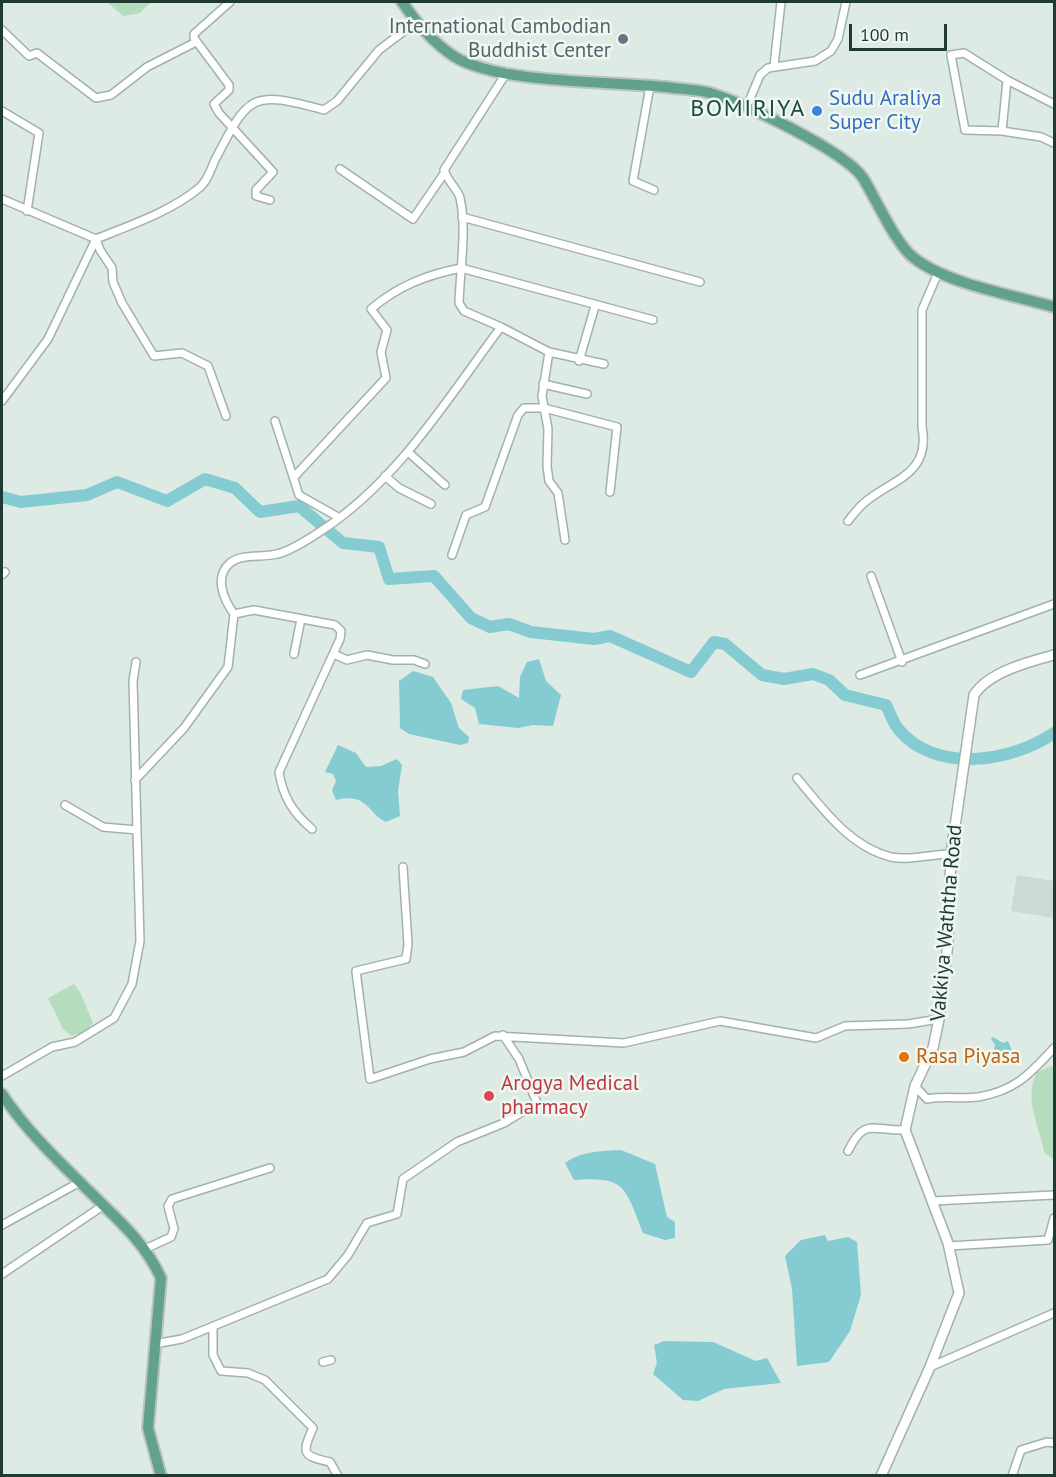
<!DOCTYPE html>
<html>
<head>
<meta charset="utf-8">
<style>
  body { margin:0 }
  #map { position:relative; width:1056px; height:1477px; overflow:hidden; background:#deeae4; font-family:"PT Sans",sans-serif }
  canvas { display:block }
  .frame { position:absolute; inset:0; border:3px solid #1f3a31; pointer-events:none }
  .scale { position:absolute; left:849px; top:24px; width:98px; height:27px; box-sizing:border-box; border:3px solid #1f3a31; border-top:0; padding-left:8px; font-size:18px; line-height:21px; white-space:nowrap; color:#1f3a31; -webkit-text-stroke:4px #eff7f2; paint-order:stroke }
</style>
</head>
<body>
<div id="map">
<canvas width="1056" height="1477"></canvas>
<div class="frame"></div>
<div class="scale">100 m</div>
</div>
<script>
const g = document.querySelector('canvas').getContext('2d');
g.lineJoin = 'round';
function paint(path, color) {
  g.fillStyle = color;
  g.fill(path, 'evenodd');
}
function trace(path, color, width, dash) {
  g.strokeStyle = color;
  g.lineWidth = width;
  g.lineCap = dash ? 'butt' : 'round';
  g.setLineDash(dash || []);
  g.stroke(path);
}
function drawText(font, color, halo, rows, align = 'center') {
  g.font = font + ' "PT Sans",sans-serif';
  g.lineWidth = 5;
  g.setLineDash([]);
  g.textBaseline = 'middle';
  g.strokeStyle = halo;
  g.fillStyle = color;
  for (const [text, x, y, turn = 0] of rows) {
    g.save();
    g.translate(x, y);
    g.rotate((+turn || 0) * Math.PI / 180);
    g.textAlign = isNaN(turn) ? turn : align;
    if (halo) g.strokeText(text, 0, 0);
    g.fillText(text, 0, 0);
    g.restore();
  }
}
paint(new Path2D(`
  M1017,875L1054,881V918L1011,911Z`), '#cddad3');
paint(new Path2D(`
  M107,2H151L140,13L123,16Z
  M74,984L80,992L93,1023L85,1032L72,1036L63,1029L48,998Z
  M1052,1066L1054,1069L1053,1159L1044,1152C1039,1123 1023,1101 1037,1072Z`), '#b6dcbe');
paint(new Path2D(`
  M539,659L546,681L561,695L553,726L533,725L518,728L479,724L475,708L461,699L463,690L498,686L519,698L520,677L527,662Z
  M413,671L433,677L451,703L459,728L469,737L468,743L460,745L409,734L400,728L399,681Z
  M338,745L356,753L366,767L381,766L397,759L402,765L398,791L400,816L386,822C368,814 368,792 336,800L332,790L336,781L333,774L325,772Z
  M993,1037L1003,1043L1008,1041L1012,1051L999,1052L983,1062L980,1053L994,1051L995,1045L991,1039Z
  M621,1150L655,1164L667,1217L675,1222V1238L665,1240L643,1233C625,1188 627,1176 574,1180L565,1163C581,1151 602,1151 621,1150Z
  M825,1235L828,1241L848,1237L857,1242L861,1295L850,1331L829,1362L797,1366L792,1289L785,1256L801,1240Z
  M664,1341L713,1342L756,1361L767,1358L781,1383L724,1389L698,1401L683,1400L653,1374L657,1363L654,1345Z`), '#84ccd1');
trace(new Path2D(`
  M2,497L21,502L87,495L117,482L167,501L205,479L235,488L260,512L299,506L343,543L379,547L389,579L434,576L471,618L490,627L509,624L531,632L594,639L610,636L691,672L714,642L725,644L762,675L784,679L813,674L829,680L845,695L886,705C890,713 893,723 899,730C937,774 1011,762 1054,733`), '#84ccd1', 12);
const minor = new Path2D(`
  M230,2L194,34V38L229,85V90L214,104L219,113L273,172L256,190V196L270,200
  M2,30L29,56L37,53L96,98L111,95L147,67L196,42
  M774,66L781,2
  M1007,80L1002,131L965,130L951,55L964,53L1007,80L1054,104
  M650,86L633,181L654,190
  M747,106L760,75L768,68L815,61L831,51L838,39L846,2
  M2,111L39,133L27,211
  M1002,131L1041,137L1054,143
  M340,169L413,219L445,172
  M2,199L96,239L100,250L112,268L113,282L122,303L154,356L182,353L208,366L226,416
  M462,217L700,282
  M501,327L549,352L604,364
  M549,352L542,396L548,429L547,466L549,481L558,493L565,540
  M579,361L595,306
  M543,384L587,394
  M2,401L48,339L96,239C128,226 172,211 199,188C207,182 211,169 215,160C249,94 251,90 324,110L337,101L379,50L416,22
  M275,421L299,495L338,517
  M408,452L445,485
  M295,476L386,378L381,352L387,330L371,309C398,286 426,275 461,268L653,320
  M385,476L399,488L431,504
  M848,521C853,515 858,508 864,503C892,479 931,475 922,427V310L938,273
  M452,555L466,515L485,507L518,415L524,408H544L617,427L610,492
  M2,575L5,572
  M871,576L902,662
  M234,614C224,600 214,578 229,564C240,553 262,558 277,554C291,551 309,539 321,531C398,481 447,399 501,327L464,311L459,303C460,271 467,228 460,198C459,191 448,182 444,170L507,72
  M294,654L301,619
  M334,654L347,660L367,655L393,660H414L425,664
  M860,675L1054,604
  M797,778C822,808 850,847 891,857C910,861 931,854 951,854
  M135,780L184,728L228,667L234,614L254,610L335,625L341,631L340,639L279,772C283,797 293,813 312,829
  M65,805L103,827L137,830
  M403,867L408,944L406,959L356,971L370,1079L430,1059L464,1052L495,1036L624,1043L720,1021L816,1038L845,1026L908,1024L939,1019
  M2,1076L52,1047L75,1042L114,1018L132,984L140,941L133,681L136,662
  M915,1086L927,1099C944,1096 961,1099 978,1097C1015,1091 1030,1074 1054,1048
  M848,1151C865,1117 872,1131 905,1130
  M933,1201L1054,1195
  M2,1225L80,1182
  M949,1246L1048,1240L1054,1218
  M145,1249L171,1237L174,1229L168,1206L172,1199L270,1168
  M2,1274L104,1205
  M213,1326V1355L221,1371L248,1373L265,1380L313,1428C301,1454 303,1456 330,1462L338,1476
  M154,1344L182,1339L328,1279L348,1255L367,1223L397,1214L403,1179L457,1142L504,1123L537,1103L519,1059L503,1035
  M323,1362L331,1360
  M930,1367L1054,1313
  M1012,1476L1021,1450L1047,1442L1054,1443`);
const tertiary = new Path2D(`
  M881,1476L930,1367L959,1293L948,1243L905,1130L915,1086L933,1048L939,1019L948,943L951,854L974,695C989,672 1028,662 1054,655`);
const primary = new Path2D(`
  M402,2C417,23 433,43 455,57C500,84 610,81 665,87C679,89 696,89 710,93C742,102 845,151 863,178C876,199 896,245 914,258C947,284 1013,295 1054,307
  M2,1094C29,1135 66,1168 101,1203C125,1226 147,1247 161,1278L148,1428L161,1476`);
trace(minor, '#a1b2ab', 10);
trace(tertiary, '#a1b2ab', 12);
trace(primary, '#bcc4c1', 14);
trace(minor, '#fff', 7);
trace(tertiary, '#fff', 9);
trace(primary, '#62a18c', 10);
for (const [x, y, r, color] of [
  [623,39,6,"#6b7280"],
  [817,111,6,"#3f7fe0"],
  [904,1057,6,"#e8710a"],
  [489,1096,6,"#e0444e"]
]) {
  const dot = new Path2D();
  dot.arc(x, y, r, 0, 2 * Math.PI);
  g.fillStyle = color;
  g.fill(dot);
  trace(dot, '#eff7f2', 2);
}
drawText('21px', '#5b616d', '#eff7f2', [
  ["International Cambodian",611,27],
  ["Buddhist Center",611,51]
], 'right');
drawText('21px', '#366cbe', '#eff7f2', [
  ["Sudu Araliya",829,99],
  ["Super City",829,123]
], 'left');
drawText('21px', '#1f3a31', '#eff7f2', [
  ["Vakkiya Waththa Road",947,923,-85]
]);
drawText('21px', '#c56008', '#eff7f2', [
  ["Rasa Piyasa",916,1057]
], 'left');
drawText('21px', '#be3a42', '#eff7f2', [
  ["Arogya Medical",501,1084],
  ["pharmacy",501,1108]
], 'left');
g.letterSpacing = '1.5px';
drawText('24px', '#1b4c3d', '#eff7f2', [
  ["BOMIRIYA",748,109]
]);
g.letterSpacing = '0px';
</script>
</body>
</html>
